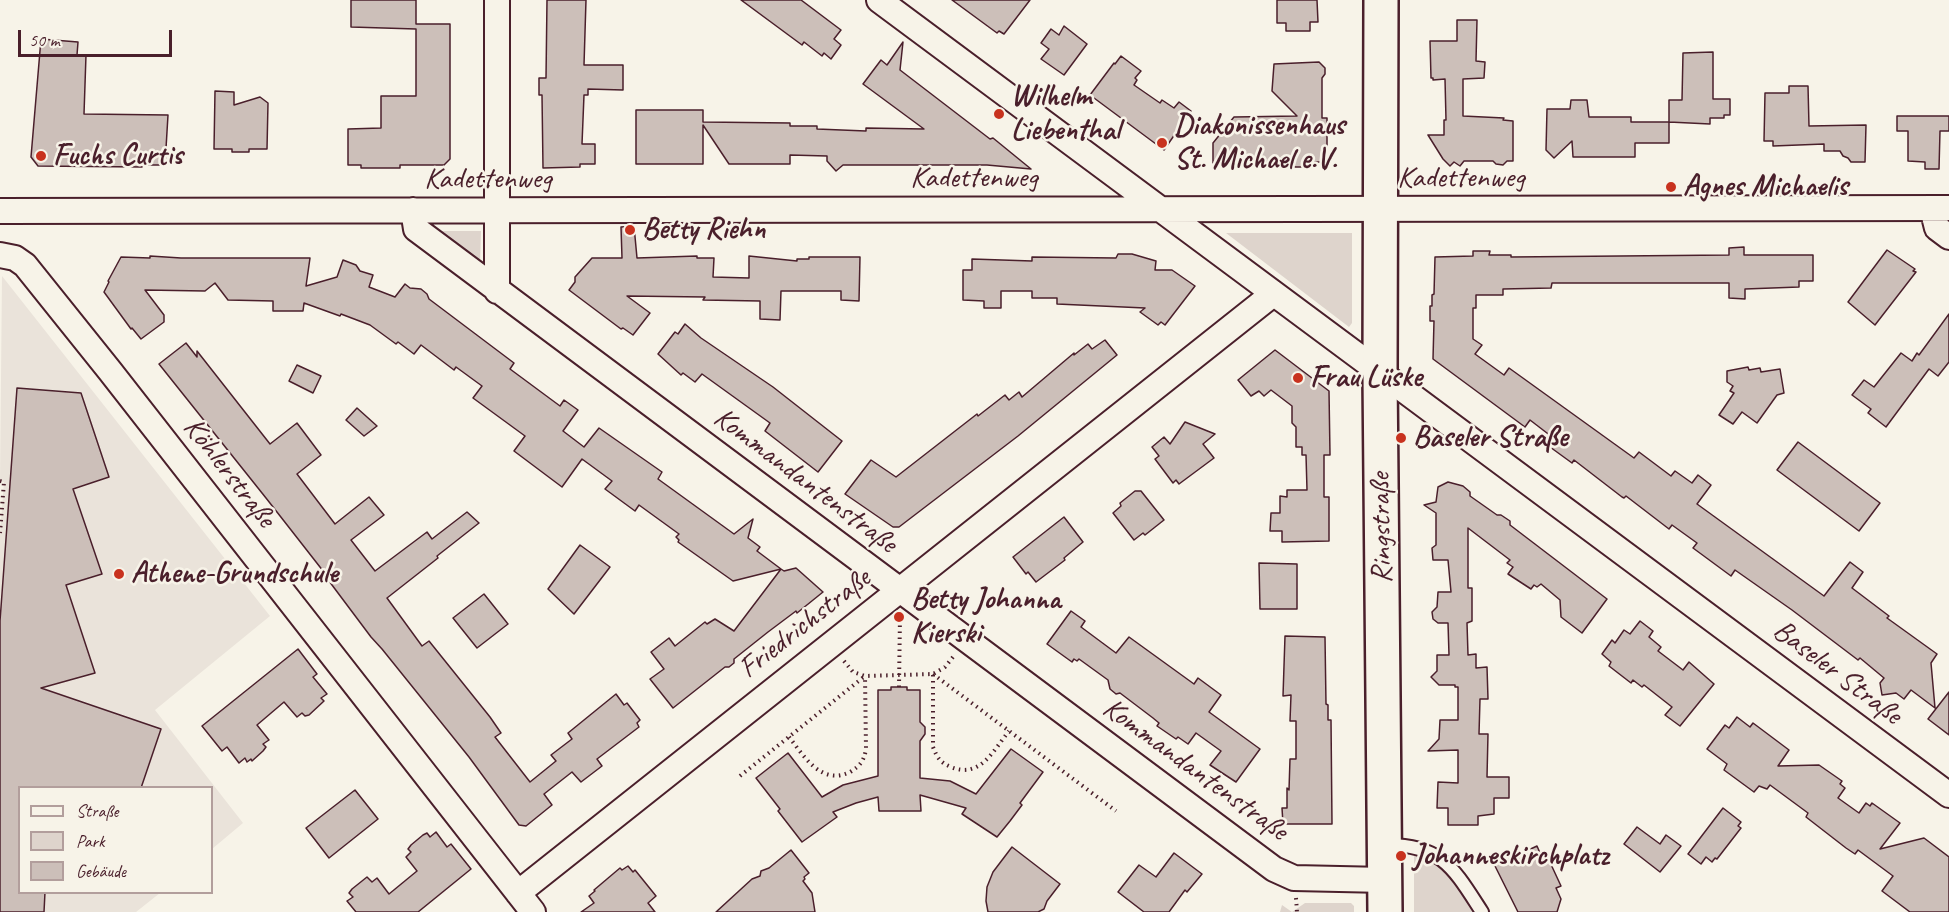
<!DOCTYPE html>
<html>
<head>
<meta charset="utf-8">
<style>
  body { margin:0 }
  #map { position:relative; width:1949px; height:912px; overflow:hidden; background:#f7f3e8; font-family:Caveat,sans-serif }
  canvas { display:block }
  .legend { position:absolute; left:18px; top:786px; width:195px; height:108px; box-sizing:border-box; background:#f7f3e8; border:2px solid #b29e9c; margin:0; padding:8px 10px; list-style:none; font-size:18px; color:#4a1f2b }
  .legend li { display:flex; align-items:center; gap:12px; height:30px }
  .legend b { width:30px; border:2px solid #b29e9c }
  .scale { position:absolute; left:18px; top:30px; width:154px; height:27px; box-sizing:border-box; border:3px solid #4a1f2b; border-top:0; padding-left:8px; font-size:18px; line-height:21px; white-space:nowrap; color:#4a1f2b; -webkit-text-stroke:4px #f7f3e8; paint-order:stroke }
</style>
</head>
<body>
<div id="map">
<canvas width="1949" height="912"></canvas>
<ul class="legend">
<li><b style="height:8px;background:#f7f3e8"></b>Straße</li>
<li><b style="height:16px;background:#ded4cc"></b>Park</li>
<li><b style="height:16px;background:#ccbfb9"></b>Gebäude</li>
</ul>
<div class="scale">50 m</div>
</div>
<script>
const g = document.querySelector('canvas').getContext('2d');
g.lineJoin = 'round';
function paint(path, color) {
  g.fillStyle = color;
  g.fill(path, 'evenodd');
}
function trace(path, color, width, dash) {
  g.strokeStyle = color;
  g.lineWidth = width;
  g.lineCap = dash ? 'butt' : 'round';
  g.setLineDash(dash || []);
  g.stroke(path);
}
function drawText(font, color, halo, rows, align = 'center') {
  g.font = font + ' Caveat,sans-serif';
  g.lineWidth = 5;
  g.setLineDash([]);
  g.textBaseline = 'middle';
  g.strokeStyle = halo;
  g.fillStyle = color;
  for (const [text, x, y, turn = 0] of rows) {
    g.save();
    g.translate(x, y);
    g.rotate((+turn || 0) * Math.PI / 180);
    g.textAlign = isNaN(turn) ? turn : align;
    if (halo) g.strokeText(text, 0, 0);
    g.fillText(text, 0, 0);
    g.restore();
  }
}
paint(new Path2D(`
  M2,276L270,616L155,710L243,823L212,849V788H20V892L160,893L136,912H0V533L4,482L0,481Z`), '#eae3da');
paint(new Path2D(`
  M436,231H481L480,266Z
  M1226,233H1352V323L1349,327Z
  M1414,853C1448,866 1459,880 1474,912H1414Z
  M1305,903H1351L1354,906V912H1280L1282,905L1292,912Z`), '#ded4cc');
const building = new Path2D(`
  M351,0H416V24H450V159L444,165H400V168H361V165H348V129L381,128V96H416V29L351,27Z
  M547,0H586L584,65H623V90L588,89V95H584L582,144H595V164H580V167L543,168L542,95H539V78H546Z
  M741,0H801L841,30L834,39L841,45L831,59L824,53L822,56L804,42L802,45Z
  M952,0H1030L1004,34L999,31L997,33Z
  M1277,0H1317L1318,22H1310V31H1286V23H1277Z
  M1457,20H1477L1476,61L1485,62L1484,78L1463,79V116L1504,118L1503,120L1513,121V161H1507L1503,165L1496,164L1493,161H1464L1460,166L1454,162L1450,166L1443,159L1428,135H1444V120H1446L1445,79L1433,80V78H1431L1430,41H1457Z
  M1064,26L1087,44L1064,75L1041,59L1049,49L1041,43L1051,29L1059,35Z
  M41,39L78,42L77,55H86L84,114L168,115L165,165H142V167L38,166L31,157Z
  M903,42L900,70L990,139L993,138L1031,169L987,165H843L836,171L827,161V156L790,155V164H729L703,125V164H636V110H703V122L790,123V126H817V129L866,131V128L924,129L863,84L881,60L887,65Z
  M1713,52V99H1730V115H1724V118H1710V124L1669,122V100H1682L1683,53Z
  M1121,56L1141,71L1135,78L1137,80L1134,85L1160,103L1162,100L1174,108L1179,102L1191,111L1164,150L1090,95L1114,63L1115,64Z
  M1319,62L1325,68V74L1322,78V118H1327V162H1311L1305,167H1295L1290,161H1253L1247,167H1238L1235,163H1213V143L1234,117L1297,116L1272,91L1274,64Z
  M1789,86H1808L1809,126L1866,125L1865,162H1851L1848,158L1843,156L1840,151H1824V144L1773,146V141H1764L1765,93H1789Z
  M215,91L234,92V105L260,97L268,103L267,149H249V152H232V149H214Z
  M1571,100H1587L1589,117H1631V122H1669V143H1635V157H1573L1572,141L1554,158L1546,150L1547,109H1570Z
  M1897,116H1949V131H1940L1939,169H1925V162L1908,161V131H1897Z
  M634,226L637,258L697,256V258H714L713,277L749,278V256L797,261V259H809V257H860L859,301L841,300V291H781L780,320L760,319V301L703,300L705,297L627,296L650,313L633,335L623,328L621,329L569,290L575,282V277L592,258H622L621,227Z
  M1744,247V255H1813V281H1799V287L1745,289V299L1729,298V283H1552L1551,288L1503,289V295H1476V308H1473V339L1482,345L1475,354L1504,375L1509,368L1634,458L1639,452L1671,476L1675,471L1692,483L1698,475L1711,485L1697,504L1824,596L1850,562L1863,572L1852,588L1889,616L1887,618L1937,654L1931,663L1935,708L1911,690L1904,699L1896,693L1882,695L1880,683L1884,678L1860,658L1858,660L1792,610L1735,570L1731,576L1693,548L1697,543L1672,525L1669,529L1626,496L1624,498L1622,497L1574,460L1572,463L1550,447L1556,440L1530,420L1525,427L1433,359L1434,321H1430V306H1432V295L1434,294L1435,257L1473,256V251H1490L1489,255H1511V257L1729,255V248Z
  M1887,250L1915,269L1913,271L1916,272L1875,325L1848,302Z
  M1118,254H1132L1156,261L1155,270H1172L1195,286L1165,325L1161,322L1158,325L1140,312L1145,308L1057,304V298H1032V291H1001V308H984V301L963,300V270H972V259L1032,261V257L1116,258Z
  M150,256L181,258H310L306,286L337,277L343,260L356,265L360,271L373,275L369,287L395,297L405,284L410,288L421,289L427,294L429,299L514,363L510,369L560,406L564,400L578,410L563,431L584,447L599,428L662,472L658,479L734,534L753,519L748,538L760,547L757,551L781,569L733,581L678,542L679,540L676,537L679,534L639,505L635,511L605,489L612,481L582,459L562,487L514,451L525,436L473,398L482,386L456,367L454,370L421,345L414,354L398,342L396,344L370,325L341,314L340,316L304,303L303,311H273V301L228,300L215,283L205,291L145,290L164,315V322L141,339L132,328L131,329L104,292L109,282L108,281L121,257L150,258Z
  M1949,314V362L1938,376L1929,369L1886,427L1868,413L1871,409L1852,395L1864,380L1874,387L1901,353L1912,361L1917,353L1919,355Z
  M685,324L701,338L773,387L842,441L818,472L765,431L770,423L702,374L695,382L683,373L681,375L658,354L675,332L678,334Z
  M1105,340L1117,355L1018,436L899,527H893L845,494L871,460L896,477L977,414L978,416L1005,395L1009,400L1019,392L1022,397L1074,353V355L1088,344L1092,349Z
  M186,343L197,357V351L270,444L297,423L321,455L297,474L335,524L369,497L384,515L351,540L375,571L427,532L432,539L467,512L479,523L437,556L438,558L387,598L422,646L429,641L490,717L501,733L495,737L530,782L556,761L551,755L572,739L568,733L616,694L624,705L627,703L640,720L637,723L639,727L597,759L602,766L581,782L572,772L544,794L552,805L526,826L519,825L469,757L382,649L371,637L326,577L327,576L266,498L159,364Z
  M1275,350L1329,391L1330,455H1324V497H1329V541L1282,542V531H1270L1271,513H1280V496L1287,497V490H1307L1306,455H1302V447H1296V427L1292,423V406L1271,390L1264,396L1259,391L1251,396L1238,380Z
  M297,365L321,376L313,393L289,381Z
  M1748,367L1749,370L1760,368L1761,372L1780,369L1784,393L1777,395L1757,423L1742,412L1733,424L1719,415L1734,393L1730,391L1733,386L1727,382V371Z
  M17,388L81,393L109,477L73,489L102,574L66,585L95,673L41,688L161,729L141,788H20V892H45L44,912H0V621Z
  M357,408L377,426L364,436L346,420Z
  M1185,422L1215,434L1203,444L1214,458L1179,484L1176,480L1173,483L1155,459L1159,456L1152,447L1164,437L1170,444Z
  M1798,442L1880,503L1859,531L1777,470Z
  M1448,482L1463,486L1470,492V496L1497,515H1501L1510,521V525L1607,599L1582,633L1561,617L1560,600L1541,584L1537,587L1534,585L1531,589L1508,574L1513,567L1507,563L1510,560L1468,528V588H1472V621L1467,623L1468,655L1476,654V668L1487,667L1488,699H1480L1479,734H1488L1487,777H1509V798H1494V814L1478,816V825H1448V808H1437L1438,782L1458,783V750L1428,751L1439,739L1440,720H1458V687H1455V685H1439L1431,677L1437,671V655H1449L1448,623H1438L1433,619L1432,612L1437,607L1438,592H1451L1448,560H1433L1432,548L1436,545V513L1424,505L1436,502L1438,487Z
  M1135,491H1141L1164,520L1145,535L1143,533L1134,540L1113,513L1121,506L1120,503Z
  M1064,517L1083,542L1064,558L1065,560L1036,582L1028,572L1026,574L1013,557Z
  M580,545L610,567L574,614L548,589Z
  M1259,563L1297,564V609H1260Z
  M796,568L823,592L797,613L796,611L768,632L734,659V663L729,667H725L673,708L650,679L664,669L651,652L669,638L675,646L705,622L707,624L715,619L734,631L781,569L784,571Z
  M484,594L508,624L477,648L453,618Z
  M1071,611L1085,621L1081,627L1116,653L1129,637L1194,684L1198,678L1221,695L1209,712L1260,749L1236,782L1210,765L1221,751L1196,733L1188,744L1178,737L1176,739L1157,726L1159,723L1153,718L1120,693L1116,694L1110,689L1108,680L1079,659L1077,661L1074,659L1072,662L1047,644Z
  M1640,621L1653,631L1649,637L1661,647L1658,651L1683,670L1689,662L1714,684L1680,726L1665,715L1672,707L1644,685L1642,687L1633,680L1631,683L1609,666L1611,662L1602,654L1612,640L1615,643L1624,630L1630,634Z
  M1285,636L1325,637L1326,704L1328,705V720H1331L1332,824H1283L1282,808H1287V788L1289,790L1290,759H1296V721H1290L1291,695L1283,696Z
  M298,649L317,674L313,677L327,694L321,698L324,701L309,715L305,716L302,713L297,717L284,702L257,725L269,740L263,744L266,747L263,751L252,761L251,759L247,762L245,758L239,763L227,747L222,751L202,726Z
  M891,687H907V690H920V722L925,727V734L920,741V778L950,781L976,794L1011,749L1043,772L1020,803L1022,805L1010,821L997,837L962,814L966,808L920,795L921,811H879L878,797L856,803L833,812L837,817L802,842L778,811L780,809L756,778L788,753L822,797L843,785L878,776V690H891Z
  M1949,692V735L1928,719Z
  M1737,717L1750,727L1753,723L1789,750L1778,766L1819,765L1842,781L1840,784L1845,788L1838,798L1859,813L1866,803L1870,806L1872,803L1900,823L1880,849L1924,838L1949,857V912H1910L1882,891L1893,876L1858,850L1855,854L1846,848L1806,817L1808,813L1770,785L1767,789L1759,786L1754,792L1724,770L1727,764L1707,749L1725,725L1729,728Z
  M355,790L378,819L329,858L306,828Z
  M1723,808L1741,822L1738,826L1741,828L1717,859L1715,858L1712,862L1706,857L1701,864L1688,854Z
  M1637,827L1660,844L1666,835L1681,846L1660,872L1624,844Z
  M436,832L447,847L451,844L471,869L418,912H356L347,901L353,897L349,893L352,889L367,877L372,882L377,878L389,894L417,871L406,857L411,852L408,849L411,845L423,835L427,833L430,837Z
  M1537,846L1543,860L1548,858L1561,886L1556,888L1561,899L1557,912H1518L1492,860L1518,849L1520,854Z
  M1012,847L1060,884L1047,901L1044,909L1038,912H988L986,901L987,887L993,872Z
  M791,850L809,873L804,877L805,879L803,881L812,893L815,912H716L752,879L760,876L761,871L769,868Z
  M1174,853L1202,874L1187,892L1185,890L1169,912H1144L1118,892L1139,865L1156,877Z
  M628,866L633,872L635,870L656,896L648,903L655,912H581L594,903L589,896L595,891L594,890L620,868L622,870Z`);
paint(building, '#ccbfb9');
trace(building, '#4a1f2b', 1.5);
const lane = new Path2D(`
  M1385,845C1442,844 1454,869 1482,912`);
const street = new Path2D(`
  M879,0L1949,795
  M1932,208L1937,228L1949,237
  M413,210L416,229L1274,869L1294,878L1385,880
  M0,211L1949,208
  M0,255L15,258L25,265L110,371L533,912
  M497,291V0
  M518,893L1273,294`);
const secondary = new Path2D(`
  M1381,0L1380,374L1385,912`);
trace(lane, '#4a1f2b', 16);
trace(street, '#4a1f2b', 28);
trace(secondary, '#4a1f2b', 38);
trace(new Path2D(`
  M0,481L4,482L0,533
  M844,661L853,672L865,676L933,674L945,667L953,657
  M933,674L1116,811
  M933,675V747C937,758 941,763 951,767C980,779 993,751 1009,731
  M899,687L900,616
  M789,737C804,756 821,786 850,772C860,766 864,761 866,749L865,676
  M740,776L865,676
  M1296,898L1297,912`), '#4a1f2b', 4, [1.5, 4.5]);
trace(lane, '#f7f3e8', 12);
trace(street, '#f7f3e8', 24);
trace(secondary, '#f7f3e8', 33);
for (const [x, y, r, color] of [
  [999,114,6,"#c8321e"],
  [1162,143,6,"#c8321e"],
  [41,156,6,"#c8321e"],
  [1671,187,6,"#c8321e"],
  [630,230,6,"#c8321e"],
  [1298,378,6,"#c8321e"],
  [1401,438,6,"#c8321e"],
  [119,574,6,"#c8321e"],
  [899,617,6,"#c8321e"],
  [1401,856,6,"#c8321e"]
]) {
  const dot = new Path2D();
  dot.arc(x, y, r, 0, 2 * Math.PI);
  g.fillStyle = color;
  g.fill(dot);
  trace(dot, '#f7f3e8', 2);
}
drawText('bold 30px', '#4a1f2b', '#f7f3e8', [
  ["Wilhelm",1011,97],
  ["Liebenthal",1011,131],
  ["Diakonissenhaus",1174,126],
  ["St. Michael e.V.",1174,160],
  ["Fuchs Curtis",53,156],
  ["Agnes Michaelis",1683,187],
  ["Betty Riehn",642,230],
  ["Frau Lüske",1310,378],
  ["Baseler Straße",1413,438],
  ["Athene-Grundschule",131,574],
  ["Betty Johanna",911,600],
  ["Kierski",911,634],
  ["Johanneskirchplatz",1413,856]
], 'left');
drawText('30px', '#4a1f2b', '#f7f3e8', [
  ["Kadettenweg",974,178],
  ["Kadettenweg",1461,178],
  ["Kadettenweg",488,179],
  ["Köhlerstraße",229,473,52],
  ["Kommandantenstraße",805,481,37],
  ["Ringstraße",1382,528,-91],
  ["Friedrichstraße",805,624,-38],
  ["Baseler Straße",1837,673,37],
  ["Kommandantenstraße",1195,770,36]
]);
</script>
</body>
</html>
